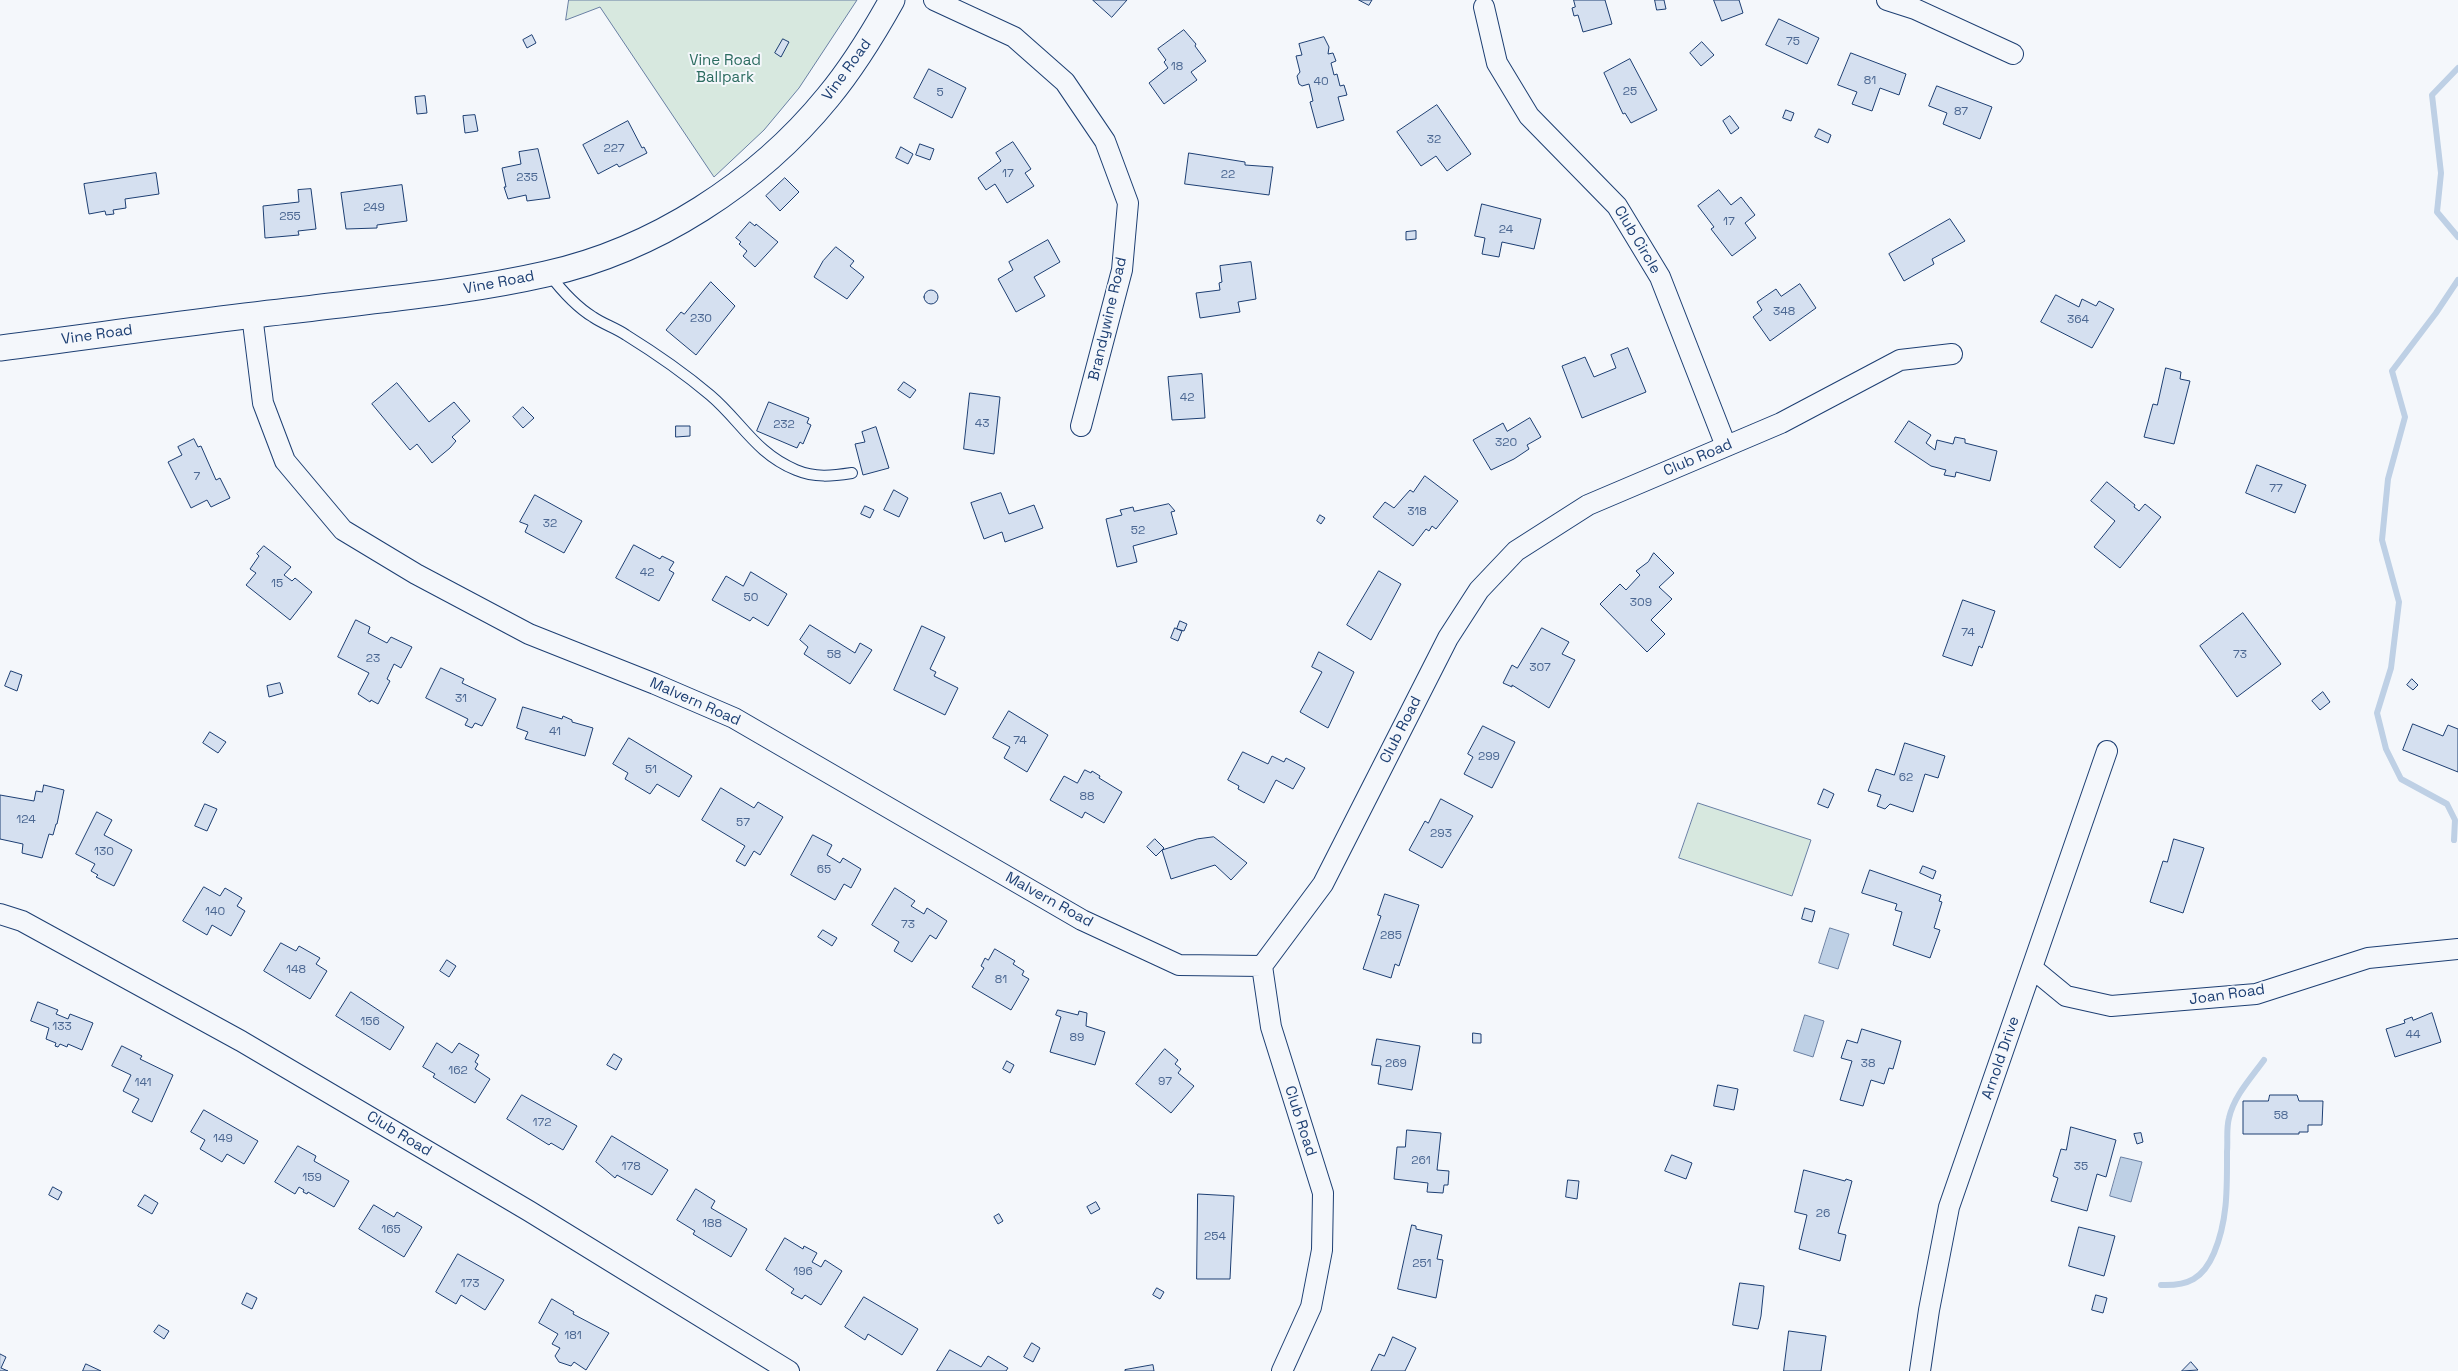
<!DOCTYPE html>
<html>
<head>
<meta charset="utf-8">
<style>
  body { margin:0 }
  canvas { display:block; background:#f4f7fb }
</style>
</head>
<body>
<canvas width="2458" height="1371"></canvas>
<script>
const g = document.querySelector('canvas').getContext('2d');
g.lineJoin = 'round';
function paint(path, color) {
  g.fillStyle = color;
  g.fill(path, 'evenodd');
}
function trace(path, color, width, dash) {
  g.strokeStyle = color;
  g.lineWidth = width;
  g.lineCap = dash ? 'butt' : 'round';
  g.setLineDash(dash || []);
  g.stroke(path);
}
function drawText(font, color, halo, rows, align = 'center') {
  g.font = font + ' "Space Grotesk",sans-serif';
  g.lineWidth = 4;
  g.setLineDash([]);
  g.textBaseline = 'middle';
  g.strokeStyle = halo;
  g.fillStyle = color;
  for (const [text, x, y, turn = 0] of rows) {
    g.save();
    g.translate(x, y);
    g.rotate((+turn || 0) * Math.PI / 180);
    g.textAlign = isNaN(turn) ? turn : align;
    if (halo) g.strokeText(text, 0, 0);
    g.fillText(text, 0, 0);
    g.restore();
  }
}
const green = new Path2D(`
  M569,0H857L799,88L764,130L714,177L600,7L566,20Z
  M1698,803L1811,840L1792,896L1679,858Z`);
paint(green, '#d7e8df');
trace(green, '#687fa3', 1);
const water = new Path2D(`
  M1830,928L1849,934L1838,969L1819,963Z
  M1805,1015L1824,1021L1813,1057L1794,1051Z
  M2121,1157L2142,1162L2131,1202L2110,1196Z`);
paint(water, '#bed0e5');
trace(water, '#687fa3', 1);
trace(new Path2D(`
  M2458,68L2432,95L2441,173L2437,212L2458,237
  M2454,840L2455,820L2447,804L2401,779L2386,749L2377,713L2391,668L2399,602L2382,540L2388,479L2405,417L2392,371L2436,313L2458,280
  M2161,1285C2188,1286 2203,1279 2214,1253C2228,1220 2227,1187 2227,1152C2228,1141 2226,1129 2229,1118C2234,1096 2251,1078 2264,1060`), '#bed0e5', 6);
const building = new Path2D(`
  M1093,0H1127L1112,17Z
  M1359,0H1372L1369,5Z
  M1574,0H1605L1612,24L1583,32L1578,15L1574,16L1572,8L1575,7Z
  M1655,0H1664L1666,9L1657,10Z
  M1714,0H1739L1743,13L1722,21Z
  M1779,19L1819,38L1807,64L1766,45Z
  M1184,30L1196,44L1195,46L1206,61L1191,72L1197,80L1164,104L1149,83L1168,68L1164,62L1166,60L1158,49Z
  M532,35L536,43L527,48L523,40Z
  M1324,37L1329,47L1328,54L1333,53L1336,61L1331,63L1334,75L1337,74L1340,86L1344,85L1347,95L1338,97L1344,120L1317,128L1310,102L1313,101L1309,84L1302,86L1299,84L1297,76L1300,72L1296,56L1302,55L1299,44Z
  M783,39L789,42L781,57L775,53Z
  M1702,42L1714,55L1701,66L1690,53Z
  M1851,53L1906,74L1899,95L1880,88L1872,111L1852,104L1857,92L1838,85Z
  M1630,59L1657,110L1631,123L1625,113L1623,114L1604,73Z
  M929,69L966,88L952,118L914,98Z
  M1937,86L1992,107L1980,139L1943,124L1947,113L1929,106Z
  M425,96L427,113L417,114L415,97Z
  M1437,105L1471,154L1447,171L1436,156L1421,166L1397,132Z
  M1786,110L1794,113L1791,121L1783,118Z
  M475,115L478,131L465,133L463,116Z
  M1730,116L1739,128L1731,134L1723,121Z
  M628,121L642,148L644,147L647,153L619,167L617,164L598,174L583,145Z
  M1819,129L1831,135L1828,143L1815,137Z
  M1013,142L1031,169L1025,173L1034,186L1007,203L995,184L986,190L978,178L1001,161L996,153Z
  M920,144L934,149L930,160L916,155Z
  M901,147L913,154L908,164L896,158Z
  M538,149L550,198L527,201L526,195L508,199L504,187H506L502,168L521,164L519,152Z
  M1189,153L1245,162V165L1273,167L1269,195L1185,184Z
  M156,173L159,194L125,199L126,208L113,210L114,214L106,215L105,211L89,214L84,184Z
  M785,178L799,192L780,211L766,196Z
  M402,185L407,221L377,225V228L346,229L341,193Z
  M311,189L316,229L298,231L299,235L265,238L263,206L299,202L298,190Z
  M1719,190L1731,205L1741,197L1755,215L1745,223L1756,238L1732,256L1711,229L1714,227L1698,206Z
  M1482,204L1541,219L1534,249L1502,242L1499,257L1482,254L1485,238L1475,236Z
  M1950,219L1965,241L1932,259L1934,264L1904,281L1889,254Z
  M750,222L755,226L756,224L778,242L755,267L743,256L747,251L739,244L741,242L736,238Z
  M1416,231V239L1406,240V232Z
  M1048,240L1060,262L1034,277L1045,296L1016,312L998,279L1013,270L1009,262Z
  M836,247L854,261L850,266L864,277L847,299L814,277L823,261Z
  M1251,262L1256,299L1238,302L1240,312L1200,318L1196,293L1220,290L1219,283L1222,282L1220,266Z
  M711,282L735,306L696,355L666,330L681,312L684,314Z
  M1800,284L1816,308L1770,341L1753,317L1762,310L1757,302L1776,289L1781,296Z
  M924 297a7 7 0 1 1 14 0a7 7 0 1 1-14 0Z
  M2056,295L2079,307L2082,299L2096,306L2099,301L2114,309L2092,348L2041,322Z
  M1628,348L1646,392L1582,418L1562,366L1585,357L1594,377L1616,368L1611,355Z
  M2166,368L2181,372L2180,379L2190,381L2174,444L2144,437L2153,404L2157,405Z
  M1202,374L1205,418L1172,420L1168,377Z
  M904,382L916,390L910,398L898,390Z
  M397,383L429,422L454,402L470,421L452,437L456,441L450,448L432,463L417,444L410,450L372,404Z
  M970,393L1000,397L994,454L964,449Z
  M769,402L809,418L807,423L811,425L803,444L800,442L797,448L757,431Z
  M523,407L534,418L523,428L513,417Z
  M1530,418L1541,437L1527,445L1529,449L1514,459L1491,470L1473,440L1503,423L1507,431Z
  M1909,421L1931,435L1926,443L1935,450L1937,440L1953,444L1955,437L1965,439V443L1997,451L1990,481L1956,472L1955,477L1944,475L1946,470L1931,466L1895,442Z
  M676,426H690V436L676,437Z
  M876,427L889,468L863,475L855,444L865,442L862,432Z
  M194,439L198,447L201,446L216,480L220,478L230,498L211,507L207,500L191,508L168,462L182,455L178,447Z
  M2257,465L2306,485L2295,513L2246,493Z
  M1425,476L1458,501L1436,529L1432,526L1429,531L1426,529L1413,546L1373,517L1385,502L1394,508L1410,490L1413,492Z
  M2107,482L2135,505L2134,507L2139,511L2145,504L2161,517L2120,568L2094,547L2115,521L2091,501Z
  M894,490L908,498L899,517L884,510Z
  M1001,493L1009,514L1034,505L1043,528L1005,542L1002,532L984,539L971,503Z
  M535,495L582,521L564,553L525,532L528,525L520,522Z
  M1169,504L1175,511L1171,512L1177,534L1133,546L1137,562L1117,567L1106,519L1122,515L1120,510L1133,507L1134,511Z
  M865,506L874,510L870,518L861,514Z
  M1320,515L1325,518L1321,524L1317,521Z
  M634,545L660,559L662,556L674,562L669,570L674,573L659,601L616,578Z
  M264,546L291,567L284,575L292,581L295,578L312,592L290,620L246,585L256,573L250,569L259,556L257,554Z
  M1654,553L1674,573L1659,587L1672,599L1651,620L1665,634L1647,652L1600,604L1620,584L1626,590L1640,575L1636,571L1648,562Z
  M1379,571L1401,584L1371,640L1347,625Z
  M751,572L787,594L768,626L753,617L750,621L712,600L726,576L743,586Z
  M1963,600L1995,611L1982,648L1979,646L1972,666L1943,656Z
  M2243,613L2281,664L2237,697L2200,646Z
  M356,620L370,627L368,633L387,643L391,637L412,647L401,668L394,664L387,679L390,681L378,704L371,700L370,702L358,694L369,673L338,657Z
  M1180,621L1187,624L1184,631L1177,629Z
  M810,625L855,653L860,643L872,650L850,684L804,654L808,647L800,640Z
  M922,626L945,637L930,669L936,672L934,676L958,688L945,715L894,690Z
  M1175,628L1182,631L1178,641L1171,638Z
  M1542,628L1569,642L1562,654L1575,660L1549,708L1512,685V687L1503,683L1512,665L1517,668Z
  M1319,652L1354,672L1328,728L1300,712L1322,672L1312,667Z
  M441,668L464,679L462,683L496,699L482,726L475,723L472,728L465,725L468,719L426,698Z
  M11,671L22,675L17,691L5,686Z
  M2412,679L2418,685L2413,690L2407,685Z
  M280,683L283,693L269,697L267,686Z
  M2323,692L2330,702L2320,710L2312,701Z
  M523,707L562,719L563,716L572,720V722L593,728L585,756L525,739L528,732L517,728Z
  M1009,711L1048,735L1027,772L1004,758L1010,747L993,738Z
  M2413,724L2443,736L2448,725L2458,729V772L2403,750Z
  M1483,726L1515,742L1492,788L1464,774L1473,757L1468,754Z
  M210,732L226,742L218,753L203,743Z
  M629,738L692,776L679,797L657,784L650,794L625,779L628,773L613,764Z
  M1905,743L1945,756L1938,778L1925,774L1913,812L1890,804L1885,809L1877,806L1881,795L1868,791L1876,769L1894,775Z
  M1243,752L1268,764L1272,756L1284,762L1286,758L1305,768L1293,789L1276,780L1264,803L1238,789L1239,786L1228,780Z
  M1085,770L1091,773L1092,771L1100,776L1099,778L1122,792L1104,823L1085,812L1082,818L1050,800L1064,776L1077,783Z
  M44,785L64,790L57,824H56L53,835L49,834L42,858L22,853L23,844L0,839V795L34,801L36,791L42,792Z
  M721,788L754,808L758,802L783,817L760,855L754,851L745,866L736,861L745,846L702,820Z
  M1824,789L1834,794L1828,808L1818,804Z
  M1441,799L1473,816L1442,868L1409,850L1425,821L1428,823Z
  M205,804L217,809L207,831L195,826Z
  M97,812L112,820L104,835L132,850L114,886L96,877L98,875L91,871L95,864L76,854Z
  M813,835L832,845L827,855L840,863L843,858L861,869L851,888L844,884L835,900L791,875Z
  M1214,837L1247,863L1231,880L1215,865L1171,879L1162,850L1197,839Z
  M1155,839L1164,848L1156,856L1147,847Z
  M2174,839L2204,848L2183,913L2150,902L2163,861L2167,862Z
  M1923,866L1936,871L1933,879L1920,873Z
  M1870,870L1941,895L1939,901L1942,902L1934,928L1940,930L1930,958L1893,945L1902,912L1895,910L1897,904L1862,893Z
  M204,887L220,896L225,888L242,898L237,906L245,911L231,936L212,925L207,935L183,921Z
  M895,888L915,901L911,906L924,914L927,908L947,921L936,939L930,935L912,962L894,951L899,942L872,925Z
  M1385,894L1419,905L1399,966L1395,964L1391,978L1363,969L1381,916L1378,915Z
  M1805,908L1815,911L1812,922L1802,919Z
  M823,930L837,938L832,946L818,937Z
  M281,943L296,951L299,946L320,958L316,964L327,971L310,999L264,971Z
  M995,949L1015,961L1013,964L1024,971L1022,975L1029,979L1011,1010L972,987L984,968L981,966L985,958L988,960Z
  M447,960L456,966L449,977L440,971Z
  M351,992L404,1027L390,1050L336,1016Z
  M38,1002L58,1010L56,1014L68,1019L70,1014L93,1023L82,1050L68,1044L67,1047L60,1044L58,1047L55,1046L56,1043L46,1039L49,1028L31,1021Z
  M1058,1010L1078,1015L1079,1011L1087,1013L1086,1026L1105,1032L1095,1065L1050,1052L1061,1017L1056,1015Z
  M2432,1013L2441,1042L2395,1057L2386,1029L2405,1023L2404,1020L2412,1017L2413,1020Z
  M1862,1029L1901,1041L1893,1069L1889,1068L1884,1084L1871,1080L1863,1106L1840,1100L1852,1061L1841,1058L1847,1040L1857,1043Z
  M1473,1033L1481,1034V1043H1473Z
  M1377,1039L1420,1046L1412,1090L1378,1084L1381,1066L1372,1065Z
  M437,1043L452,1053L459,1043L479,1055L475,1062L478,1064L475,1069L490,1079L475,1103L433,1077L435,1074L423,1067Z
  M122,1046L142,1056L140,1059L173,1075L152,1122L132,1112L139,1099L123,1091L131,1075L112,1066Z
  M1165,1049L1178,1060L1175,1064L1181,1069L1178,1073L1194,1086L1171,1113L1136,1084Z
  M614,1054L622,1059L616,1070L607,1065Z
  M1007,1061L1014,1065L1010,1073L1003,1069Z
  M1718,1085L1738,1089L1734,1110L1714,1106Z
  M522,1095L577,1126L563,1150L551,1143L549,1145L507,1119Z
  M2270,1095H2297L2299,1101H2323L2322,1125H2308V1132H2299V1134H2243V1101H2268Z
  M204,1110L258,1141L244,1164L227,1154L222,1162L200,1149L205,1140L191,1132Z
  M2071,1127L2116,1140L2106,1177L2097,1174L2087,1211L2051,1201L2058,1178L2053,1176L2061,1149L2066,1150Z
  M1407,1130L1441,1133L1437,1170L1449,1171L1448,1185H1444L1443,1193L1427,1192L1428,1183L1394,1179L1397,1147H1405Z
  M2141,1133L2143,1142L2137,1144L2134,1134Z
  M612,1136L668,1170L652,1195L617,1175L615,1178L596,1162Z
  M298,1146L316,1156L314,1161L349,1181L334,1207L308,1192L307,1194L303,1192L304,1190L299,1187L295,1194L275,1182Z
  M1672,1155L1692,1163L1686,1179L1665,1171Z
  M1804,1170L1845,1181L1846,1179L1852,1181L1838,1233L1846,1235L1840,1261L1799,1249L1807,1215L1795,1212Z
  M1568,1180L1579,1181L1577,1199L1566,1197Z
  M53,1187L62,1192L58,1200L49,1195Z
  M696,1189L715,1201L711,1208L747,1229L731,1257L693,1234L695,1231L677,1220Z
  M1198,1194L1234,1196L1230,1279H1197Z
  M145,1195L158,1203L152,1214L138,1206Z
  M1096,1202L1100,1209L1091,1214L1087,1207Z
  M374,1205L394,1217L397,1212L422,1227L404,1257L359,1229Z
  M999,1214L1003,1221L998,1224L994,1217Z
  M1412,1225L1416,1226V1229L1442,1235L1437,1259L1443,1260L1436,1298L1398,1289Z
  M2079,1227L2115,1236L2104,1276L2069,1266Z
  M785,1238L803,1249L804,1246L817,1253L812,1262L821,1267L825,1260L842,1271L821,1305L805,1295L802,1299L791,1293L794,1289L766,1270Z
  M458,1254L504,1280L485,1310L461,1295L456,1304L436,1292Z
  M1740,1283L1764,1286L1761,1316L1758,1329L1733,1325Z
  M1157,1288L1164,1292L1160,1299L1153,1295Z
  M247,1293L257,1298L252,1309L242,1304Z
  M2096,1295L2107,1298L2103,1313L2092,1310Z
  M864,1297L918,1329L902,1355L868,1334L865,1340L845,1327Z
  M552,1299L574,1312L573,1314L609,1333L586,1370L574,1362L571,1366L559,1362L555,1356L560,1348L552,1344L558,1334L539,1323Z
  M159,1325L169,1331L164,1339L154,1332Z
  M1789,1331L1826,1336L1821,1371H1784Z
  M1393,1337L1416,1348L1405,1371H1371L1379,1354L1384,1356Z
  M1032,1343L1040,1348L1033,1362L1024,1357Z
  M950,1350L981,1367L988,1356L1008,1368L1006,1371H937Z
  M0,1354L6,1357L1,1368L8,1371H0Z
  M2191,1362L2198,1370L2182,1371Z
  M86,1364L101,1371H83Z
  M1153,1365L1154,1371H1125V1370Z`);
paint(building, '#d5e0f0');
trace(building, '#1d3f73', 1);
const service = new Path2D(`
  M549,274C562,291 575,306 593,317C603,324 616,328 626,335C655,353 684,373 710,395C741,421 755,453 796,470C815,478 832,476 852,473`);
const minor = new Path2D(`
  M934,0L1014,37L1065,82L1105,141L1128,203L1122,270L1081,426
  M1887,0L1915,9L2013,54
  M1484,7L1497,63L1529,116L1617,206L1660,277L1726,446
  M252,315L263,403L285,461L343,530L416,574L529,634L655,684L734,718L1082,920L1179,965L1262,966
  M0,914L22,921L241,1041L529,1211L789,1371
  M2032,968L2066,996L2111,1006L2256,994L2368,958L2458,949
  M1282,1371L1311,1307L1322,1250L1323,1193L1271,1027L1262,966L1323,884L1448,638L1479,590L1516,551L1588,505L1781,423L1900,360L1952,354
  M1920,1371L1929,1310L1949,1207L2107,751`);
const tertiary = new Path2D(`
  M0,348C102,335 204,320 306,309C386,299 467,292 546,274C654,250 758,183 828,97C853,67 873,34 892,0`);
trace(service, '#1d3f73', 12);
trace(minor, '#1d3f73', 22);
trace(tertiary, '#1d3f73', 27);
trace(service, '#f4f7fb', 10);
trace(minor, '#f4f7fb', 20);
trace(tertiary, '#f4f7fb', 25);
drawText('12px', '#4b6792', null, [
  ["75",1793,42],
  ["18",1177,67],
  ["81",1870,81],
  ["40",1321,82],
  ["25",1630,92],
  ["5",940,93],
  ["87",1961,112],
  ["32",1434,140],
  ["227",614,149],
  ["17",1008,174],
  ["22",1228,175],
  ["235",527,178],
  ["249",374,208],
  ["255",290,217],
  ["17",1729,222],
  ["24",1506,230],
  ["348",1784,312],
  ["230",701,319],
  ["364",2078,320],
  ["42",1187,398],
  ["43",982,424],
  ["232",784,425],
  ["320",1506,443],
  ["7",197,477],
  ["77",2276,489],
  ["318",1417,512],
  ["32",550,524],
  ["52",1138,531],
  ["42",647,573],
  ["15",277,584],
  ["50",751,598],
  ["309",1641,603],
  ["74",1968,633],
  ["58",834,655],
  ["73",2240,655],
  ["23",373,659],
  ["307",1540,668],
  ["31",461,699],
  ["41",555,732],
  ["74",1020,741],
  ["299",1489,757],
  ["51",651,770],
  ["62",1906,778],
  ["88",1087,797],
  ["124",26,820],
  ["57",743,823],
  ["293",1441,834],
  ["130",104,852],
  ["65",824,870],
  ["140",215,912],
  ["73",908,925],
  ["285",1391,936],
  ["148",296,970],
  ["81",1001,980],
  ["156",370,1022],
  ["133",62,1027],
  ["44",2413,1035],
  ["89",1077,1038],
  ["269",1396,1064],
  ["38",1868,1064],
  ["162",458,1071],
  ["97",1165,1082],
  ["141",143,1083],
  ["58",2281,1116],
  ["172",542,1123],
  ["149",223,1139],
  ["261",1421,1161],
  ["178",631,1167],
  ["35",2081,1167],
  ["159",312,1178],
  ["26",1823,1214],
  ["188",712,1224],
  ["165",391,1230],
  ["254",1215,1237],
  ["251",1422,1264],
  ["196",803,1272],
  ["173",470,1284],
  ["181",573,1336]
]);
drawText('15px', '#2c6c60', '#f4f7fb', [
  ["Vine Road",725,61],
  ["Ballpark",725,78]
]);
drawText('15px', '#1d3f73', '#f4f7fb', [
  ["Vine Road",847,70,-54],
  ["Club Circle",1637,240,59],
  ["Vine Road",499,283,-11],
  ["Brandywine Road",1108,319,-77],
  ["Vine Road",97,335,-8],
  ["Club Road",1698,458,-23],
  ["Malvern Road",695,702,24],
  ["Club Road",1401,730,-63],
  ["Malvern Road",1049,900,29],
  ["Joan Road",2227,995,-8],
  ["Arnold Drive",2001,1058,-71],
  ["Club Road",1300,1121,72],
  ["Club Road",399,1134,31]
]);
</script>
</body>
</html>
